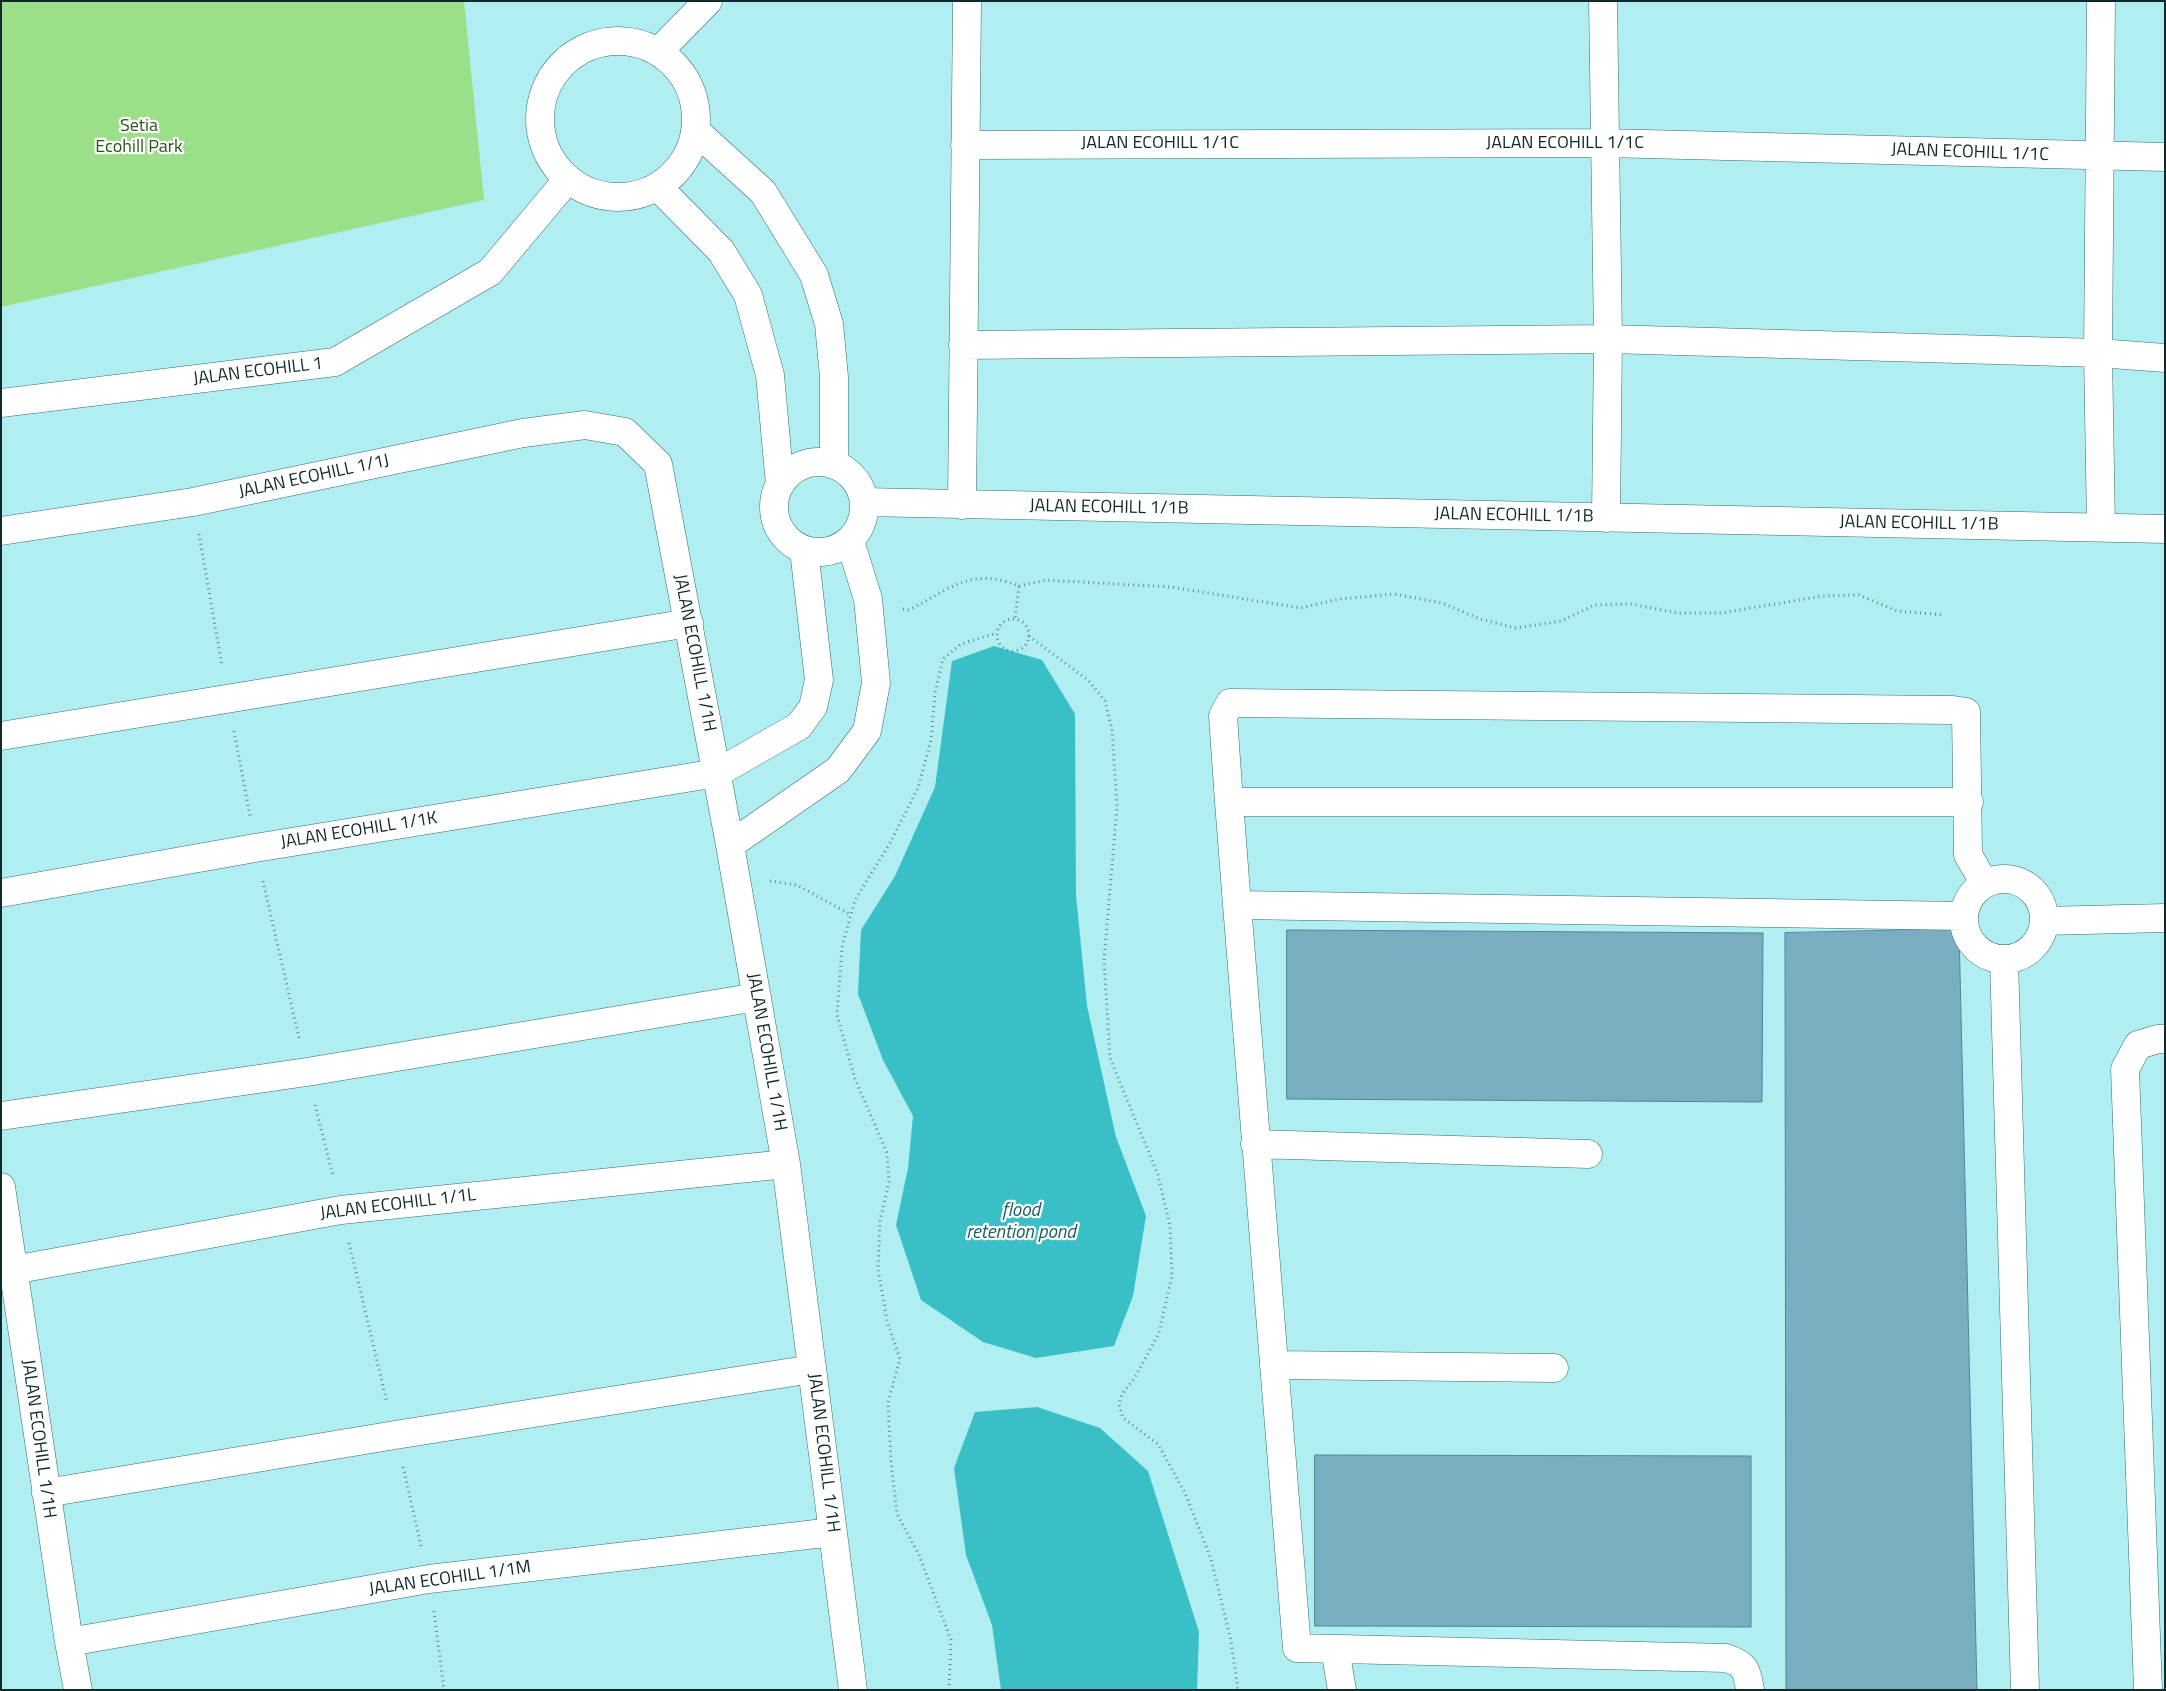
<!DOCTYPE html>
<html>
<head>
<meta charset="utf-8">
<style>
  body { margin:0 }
  #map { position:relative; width:2166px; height:1691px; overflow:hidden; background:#b1eef1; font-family:"Titillium Web",sans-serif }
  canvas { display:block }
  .frame { position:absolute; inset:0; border:2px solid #10292a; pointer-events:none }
</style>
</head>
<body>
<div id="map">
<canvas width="2166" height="1691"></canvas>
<div class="frame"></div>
</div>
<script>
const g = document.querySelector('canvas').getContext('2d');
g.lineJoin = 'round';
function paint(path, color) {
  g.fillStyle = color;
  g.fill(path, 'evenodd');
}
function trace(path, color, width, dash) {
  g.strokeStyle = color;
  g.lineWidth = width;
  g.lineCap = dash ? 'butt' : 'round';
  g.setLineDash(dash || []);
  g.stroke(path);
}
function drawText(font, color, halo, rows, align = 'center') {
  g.font = font + ' "Titillium Web",sans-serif';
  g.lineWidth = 4.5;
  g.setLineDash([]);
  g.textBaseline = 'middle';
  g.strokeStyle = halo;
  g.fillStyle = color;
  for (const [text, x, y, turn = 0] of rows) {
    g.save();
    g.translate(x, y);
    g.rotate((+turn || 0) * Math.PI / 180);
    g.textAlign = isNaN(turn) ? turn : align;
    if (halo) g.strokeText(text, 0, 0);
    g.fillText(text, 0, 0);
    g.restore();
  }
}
paint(new Path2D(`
  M1,1H464L484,200L1,307Z`), '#9cdf8b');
paint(new Path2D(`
  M994,646L1042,660L1075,714L1076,895L1087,1006L1116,1137L1146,1216L1133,1296L1114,1346L1036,1358L983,1342L921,1300L896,1225L908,1168L913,1116L883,1060L858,994L861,930L895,876L935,787L952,661Z
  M1037,1407L1100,1428L1148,1471L1199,1632L1197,1690H1001L992,1625L966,1555L954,1468L975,1412Z`), '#39c0c6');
const building = new Path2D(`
  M1959,929L1977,1690H1786L1785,933Z
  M1287,930L1763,933L1762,1102L1287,1099Z
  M1315,1455L1751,1456V1627L1315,1626Z`);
paint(building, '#78aebf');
trace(building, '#518696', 1);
const minor = new Path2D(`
  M1603,1L1608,339L1606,518
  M2101,1L2098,353L2101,527
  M540 119a78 78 0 1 1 156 0a78 78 0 1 1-156 0Z
  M659,51L708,1
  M697,132L763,192L814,275L829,324L834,377V465
  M965,145L1605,143L2165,157
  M658,187L721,251L748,295L770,375L780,485
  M963,345L1608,339L2098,353L2165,358
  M1,403L335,362L490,272L568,179
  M774 507a45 45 0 1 1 90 0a45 45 0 1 1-90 0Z
  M864,502L2165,529
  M962,505L967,1
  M1,531L193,502L523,433L585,425L625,432L658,464L730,845L786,1164L853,1690
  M1,736L689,623
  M1229,802L1237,905
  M1969,802H1229L1223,716L1230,703L1953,710L1966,712L1968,855L1985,884
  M730,845L838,770L867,731L876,683L868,599L850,541
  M1964 919a40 40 0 1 1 80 0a40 40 0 1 1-80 0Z
  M1,893L255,848L717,773L799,726L813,707L819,680L804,550
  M2044,921L2165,918
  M2004,959L2025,1690
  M1,1116L307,1072L757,997
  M1255,1144L1588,1154
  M1,1187L69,1642L78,1690
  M13,1270L341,1210L786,1164
  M1274,1365L1554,1368
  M46,1493L395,1435L812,1369
  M69,1642L429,1579L833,1532
  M1335,1649L1342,1690
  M1750,1690C1747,1670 1745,1664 1726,1658L1297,1648L1237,905L1964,916
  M2148,1690L2125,1069L2138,1045L2158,1039H2165`);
trace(minor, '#326d70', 29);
trace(new Path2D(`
  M199,534L222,666
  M1019,586L1046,580L1171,587L1301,608L1339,599L1394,594L1442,603L1480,619L1515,628L1562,621L1594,605L1631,604L1677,613H1721L1823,596L1859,595L1897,611L1945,615
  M903,609L909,610C950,589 971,566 1019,586L1015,618
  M997 635a16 16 0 1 1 32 0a16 16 0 1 1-32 0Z
  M1029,636L1088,680L1105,701L1112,729L1117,807L1104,960L1110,1058L1158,1175L1170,1226L1172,1276L1159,1333L1134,1379L1122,1394L1119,1405L1123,1418L1158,1444L1185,1493L1211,1559L1231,1641L1238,1690
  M234,731L250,816
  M263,881L299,1038
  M770,881L797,885L851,915
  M315,1105L333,1176
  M349,1243L387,1403
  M403,1467L421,1546
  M434,1611L444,1690
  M949,1690L951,1640L919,1555L897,1514L891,1462L888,1402L900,1359L887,1321L878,1269L880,1221L889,1182L887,1153L855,1079L837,1015L842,947L855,900L890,843L918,788L931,740L935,693L943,659L961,644L997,633`), '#608b8d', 3, [1, 4]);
trace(minor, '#fff', 28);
drawText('18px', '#27551a', '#fff', [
  ["Setia",139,127],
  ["Ecohill Park",139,148]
]);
drawText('18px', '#10292a', '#fff', [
  ["JALAN ECOHILL 1/1C",1160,144],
  ["JALAN ECOHILL 1/1C",1565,144],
  ["JALAN ECOHILL 1/1C",1970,153,2],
  ["JALAN ECOHILL 1",258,372,-7],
  ["JALAN ECOHILL 1/1J",314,477,-12],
  ["JALAN ECOHILL 1/1B",1109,508,1],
  ["JALAN ECOHILL 1/1B",1514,516,1],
  ["JALAN ECOHILL 1/1B",1919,524,1],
  ["JALAN ECOHILL 1/1H",694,653,79],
  ["JALAN ECOHILL 1/1K",359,831,-9],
  ["JALAN ECOHILL 1/1H",766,1052,80],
  ["JALAN ECOHILL 1/1L",398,1205,-7],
  ["JALAN ECOHILL 1/1H",38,1439,82],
  ["JALAN ECOHILL 1/1H",823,1453,83],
  ["JALAN ECOHILL 1/1M",450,1579,-8]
]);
drawText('italic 19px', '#176063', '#fff', [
  ["flood",1021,1211],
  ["retention pond",1021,1233]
]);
</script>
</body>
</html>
